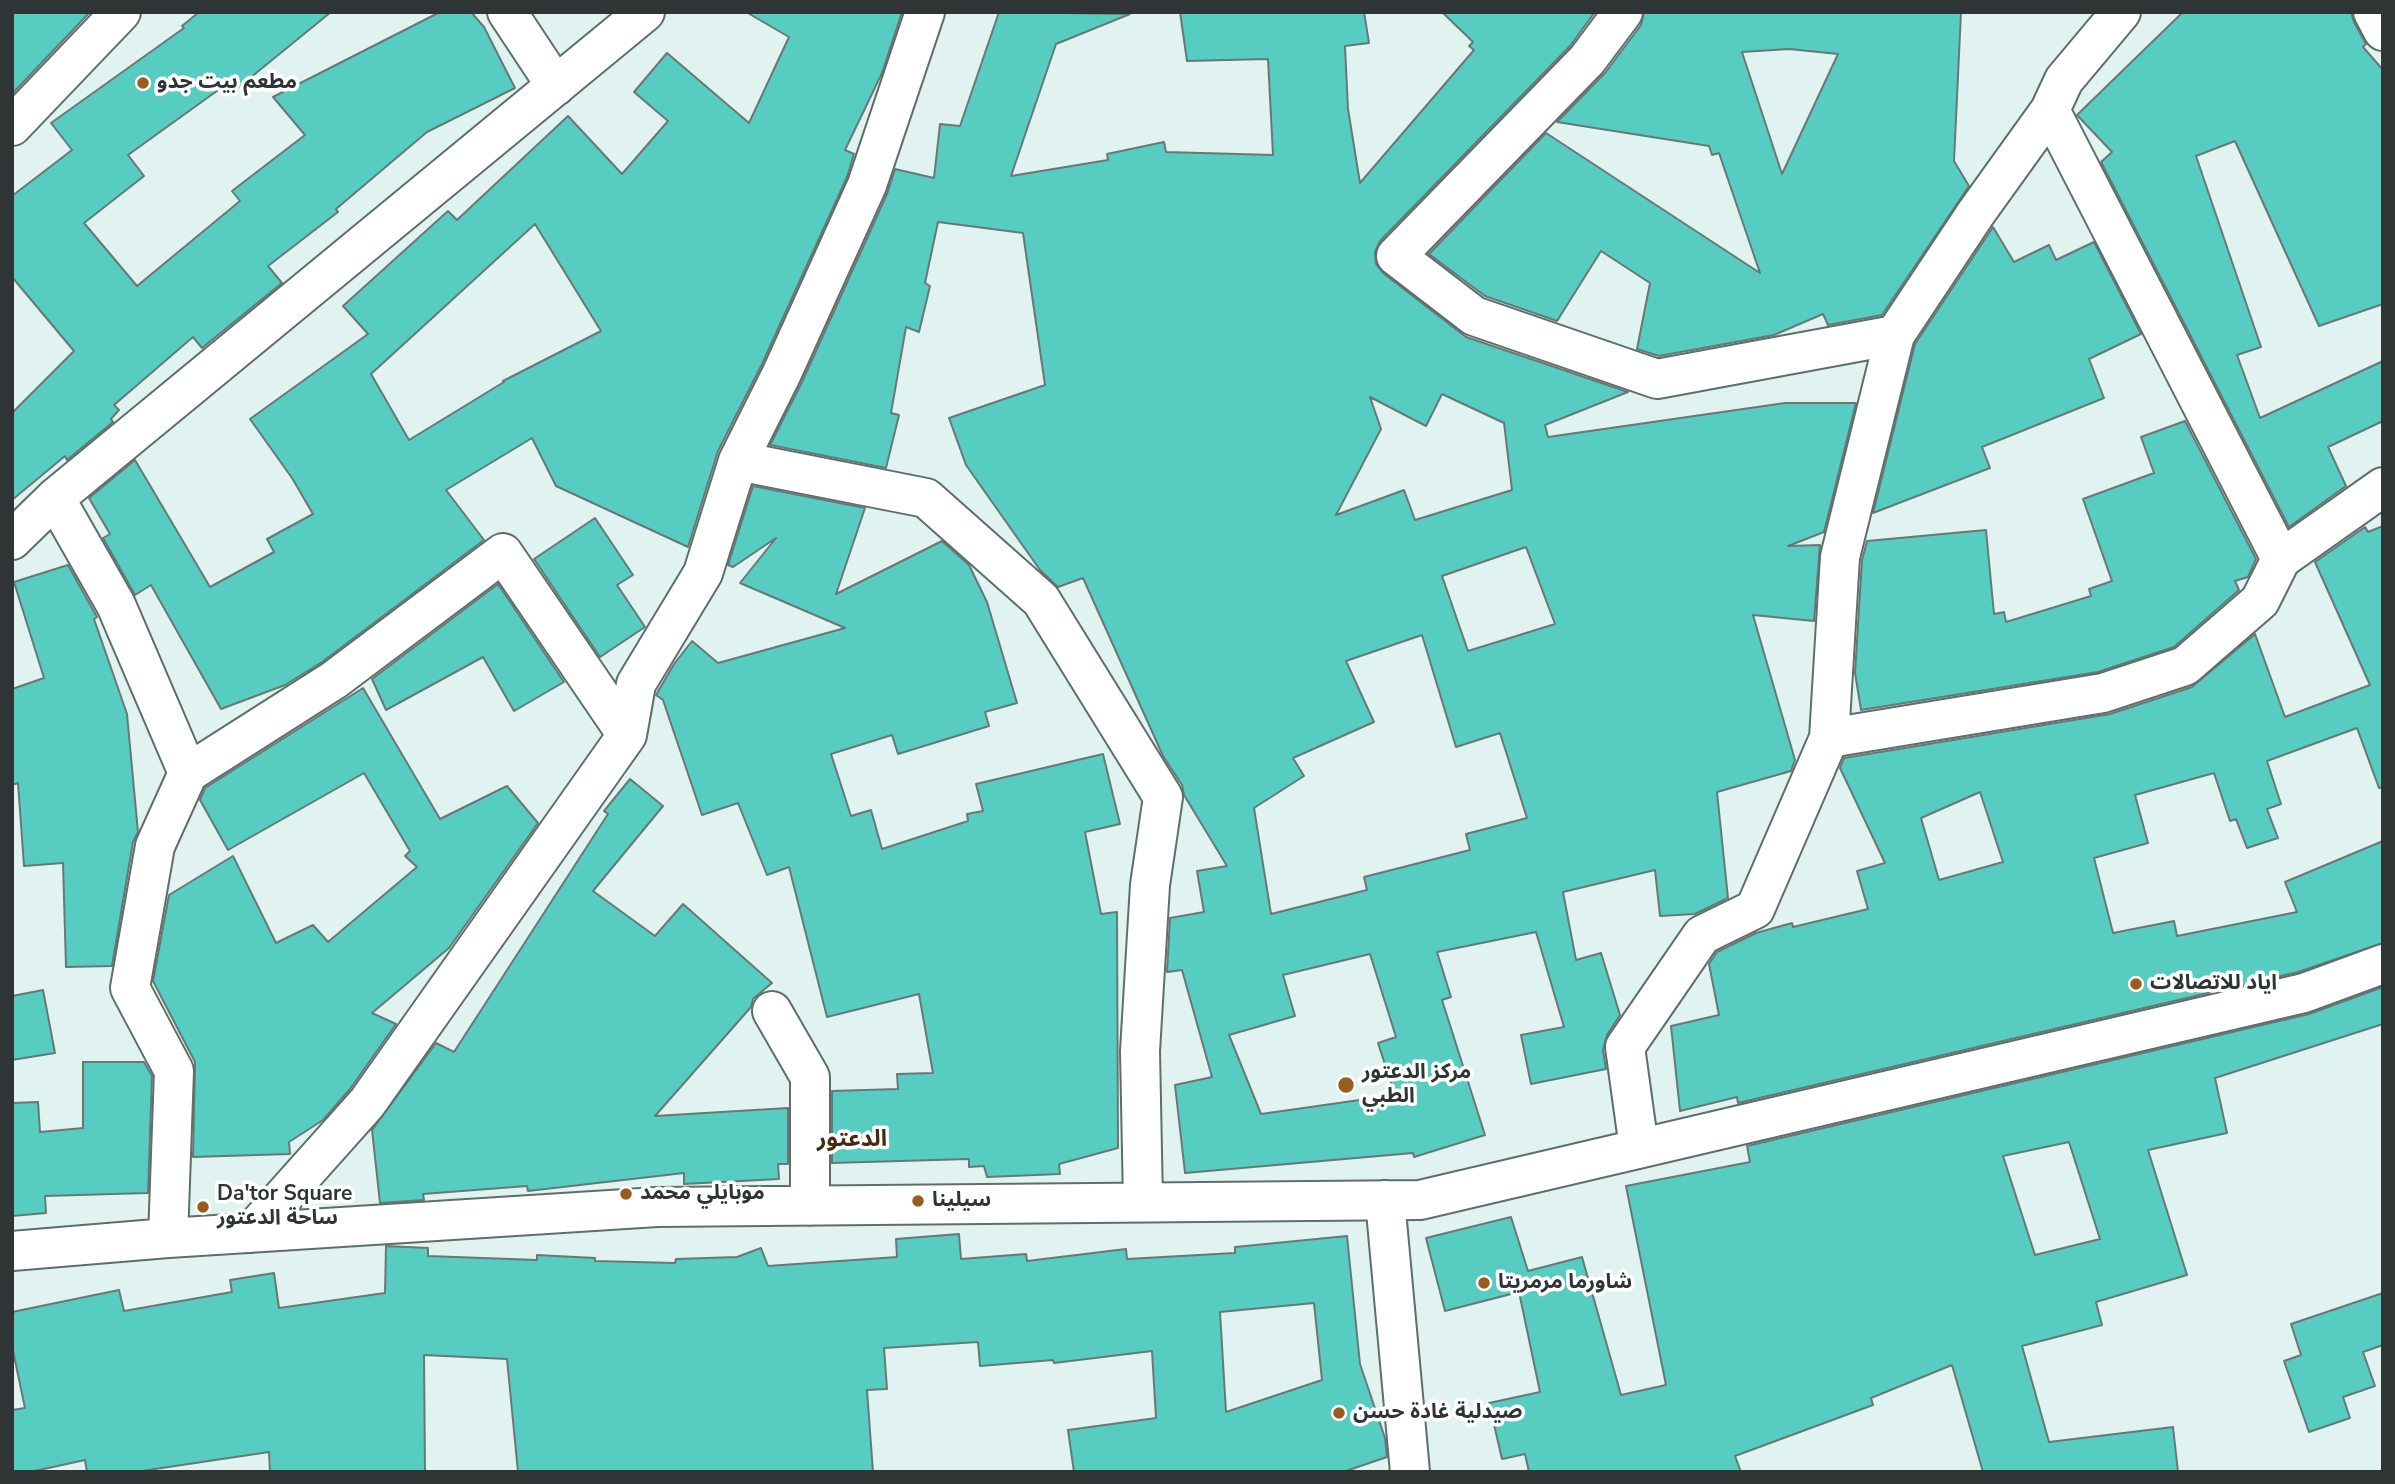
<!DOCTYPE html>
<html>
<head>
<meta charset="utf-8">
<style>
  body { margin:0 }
  #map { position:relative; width:2395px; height:1484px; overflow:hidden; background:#e0f3f0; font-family:"Nunito Sans",sans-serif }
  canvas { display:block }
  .frame { position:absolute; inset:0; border:14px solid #2e3534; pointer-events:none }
</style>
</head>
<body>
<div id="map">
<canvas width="2395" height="1484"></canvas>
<div class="frame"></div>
</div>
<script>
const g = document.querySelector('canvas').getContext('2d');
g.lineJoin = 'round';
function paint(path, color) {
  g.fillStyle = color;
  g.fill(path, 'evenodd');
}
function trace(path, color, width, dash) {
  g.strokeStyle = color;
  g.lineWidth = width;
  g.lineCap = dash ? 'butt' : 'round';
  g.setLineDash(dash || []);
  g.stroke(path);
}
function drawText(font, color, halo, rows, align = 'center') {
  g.font = font + ' "Nunito Sans","Noto Sans Arabic",sans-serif';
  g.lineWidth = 7;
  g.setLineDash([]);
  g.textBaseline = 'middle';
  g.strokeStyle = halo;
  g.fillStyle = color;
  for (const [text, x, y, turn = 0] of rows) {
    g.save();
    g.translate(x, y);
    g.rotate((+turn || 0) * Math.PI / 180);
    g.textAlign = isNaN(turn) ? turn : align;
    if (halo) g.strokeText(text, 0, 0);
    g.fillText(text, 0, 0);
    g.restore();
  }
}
const building = new Path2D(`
  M12,12H90L12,94Z
  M199,12H331L234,91L228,83L128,155L144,176L84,223L137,286L240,201L232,191L305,135L273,97L440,12H471L484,27L515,88L427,132L336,209L338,212L268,266L282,283L202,348L193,337L114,405L119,410L111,419L113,422L67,460L65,456L12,500V413L74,351L12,277V196L72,150L51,123L184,28L182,26Z
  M746,12H902L882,73L845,150L854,154L847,177L762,364L718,451L688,547L556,486L532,438L446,490L484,540L322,662L285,685L221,709L151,585L135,595L103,538L110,534L89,498L135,460L210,587L274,552L267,539L313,514L292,478L250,419L368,334L343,306L448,211L457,220L568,116L622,174L668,121L634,92L667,53L749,123L789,37ZM535,224L601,331L503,381L504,382L409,440L371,374Z
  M999,12L1130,14L1056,44L1011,176L1108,160L1107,154L1164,142L1166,152L1273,155L1268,59L1187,61L1180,12H1364L1369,43L1345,46L1348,109L1360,183L1474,50L1469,46L1473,42L1442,12H1595L1570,46L1380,241L1375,252L1376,264L1383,273L1466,337L1628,392L1545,425L1548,437L1785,403H1856L1824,532L1788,546L1820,545L1814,621L1753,615L1795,760L1791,771L1717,792L1728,898L1695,914L1660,916L1655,870L1563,892L1576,960L1601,953L1620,1015L1607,1035L1603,1050L1606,1069L1531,1084L1521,1035L1564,1027L1536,932L1437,952L1451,997L1442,1000L1485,1135L1414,1157L1413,1153L1185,1173L1175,1085L1212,1077L1182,970L1167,972L1170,918L1204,912L1197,871L1227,866L1184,795L1182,785L1163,756L1083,578L1058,587L1040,570L966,465L949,418L1045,385L1023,233L938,222L925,283L930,286L919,332L906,327L891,413L899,415L886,468L770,445L802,382L887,194L895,169L934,178L940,124L960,126ZM1442,394L1504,423L1512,490L1415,520L1404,490L1336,515L1381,429L1370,397L1426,426ZM1526,547L1555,624L1468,651L1442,576ZM1422,635L1456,747L1500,733L1527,818L1466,834L1470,850L1364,877L1367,890L1271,914L1254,808L1304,776L1293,758L1374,722L1346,661ZM1370,954L1396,1037L1378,1043L1395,1095L1261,1114L1229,1035L1295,1016L1283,975Z
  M1644,12H1961L1954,161L1969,186L1882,315L1828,325L1823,314L1774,335L1659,356L1637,349L1650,283L1601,251L1557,321L1485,296L1429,254L1546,133L1760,273L1719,153L1712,155L1709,146L1557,122L1605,73L1641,25ZM1789,49L1838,54L1782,174L1742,52Z
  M2183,12H2351L2354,22L2366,44L2363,47L2383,70V304L2319,326L2235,141L2196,156L2261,347L2237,355L2260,418L2383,361V421L2328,447L2346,486L2289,527L2101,162L2112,152L2077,115Z
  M1993,227L2014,262L2049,245L2056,260L2094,242L2141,334L2089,359L2104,398L1982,447L1990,468L1873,513L1915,344Z
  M2185,421L2256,559L2248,577L2235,581L2239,590L2174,647L2098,672L1861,710L1855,673L1862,560L1867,541L1986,530L1994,614L2004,612L2006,622L2091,596L2089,589L2112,581L2083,499L2154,473L2141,437Z
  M753,486L865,508L836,594L942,541L969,565L987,602L1017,703L985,712L989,726L898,754L892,735L831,754L851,816L871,810L882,849L968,821L967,814L983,811L976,784L1103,754L1120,824L1085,832L1101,914L1117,912L1118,1148L1059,1164L1060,1174L987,1177L984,1166L969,1167V1159L832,1163V1091L898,1089L897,1074L933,1073L919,994L827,1017L789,867L767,875L738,803L702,815L663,700L656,695L674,664L692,641L718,663L845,628L740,583L776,538L733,567L728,565Z
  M595,518L633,575L617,585L645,627L600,657L534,559Z
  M2383,526V787L2379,788L2357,728L2267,761L2281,804L2267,809L2278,838L2247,848L2236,819L2230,821L2214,773L2135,795L2148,843L2094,858L2113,933L2174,921L2177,936L2297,912L2285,882L2383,841V943L2298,972L1738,1103L1737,1097L1680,1111L1671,1026L1719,1015L1709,964L1717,952L1756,933L1792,923L1793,927L1868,909L1857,871L1885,863L1840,768L1844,758L2110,714L2192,687L2255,634L2285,717L2370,685L2315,562L2365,527L2368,532ZM1980,792L2003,862L1939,880L1921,818Z
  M68,565L97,617L94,619L127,714L138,832L133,842L112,966L66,967L63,863L24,866L18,783L12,785V689L44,678L14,582Z
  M498,584L564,682L514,711L483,657L386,710L372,679Z
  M363,688L440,819L507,786L538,823L449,948L372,1013L396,1024L350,1089L323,1120L289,1142L290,1154L193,1157L195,1062L153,981L169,895L233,856L276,943L313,925L328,942L417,867L405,856L410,851L364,773L228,850L200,800L205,788Z
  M630,779L663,806L593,891L655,936L683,904L772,983L753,999L751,1007L655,1116L788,1108V1164H778L779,1179L684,1184V1173L528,1191L527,1186L423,1194L424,1200L380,1203L372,1130L436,1043L454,1052L608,814L604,811Z
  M2383,987V1024L2215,1078L2227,1133L2148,1150L2187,1275L2096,1302L2102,1325L2022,1346L2049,1442L2173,1427L2178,1472H1983L1952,1365L1871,1398L1873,1405L1735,1456L1741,1472H1529L1525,1454L1502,1459L1489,1403L1540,1392L1519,1292L1445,1311L1426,1238L1511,1217L1528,1271L1582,1257L1621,1395L1666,1385L1626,1186L1750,1162L1747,1146L2309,1014ZM2069,1142L2100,1239L2035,1255L2003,1156Z
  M43,990L55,1053L12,1060V996Z
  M83,1062H144L152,1076L148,1193L45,1196L46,1213L12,1216V1103L38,1102L40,1132L83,1128Z
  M959,1234L961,1259L1026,1254L1027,1261L1126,1249L1127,1259L1235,1253V1247L1347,1236L1360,1364L1385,1438L1387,1457L1343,1472H1074L1068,1430L1156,1418L1152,1351L1054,1363L1053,1360L980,1366L978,1342L884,1348L887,1389L867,1390L873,1472H518L507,1359L424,1355L425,1472H270L269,1452L135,1472H87L85,1460L30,1472H12V1410L25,1408L12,1346V1312L119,1290L124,1311L232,1292L230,1280L274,1273L279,1308L385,1293L386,1246L428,1248V1256L537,1260V1255L595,1258V1261L675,1263L676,1259L737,1257L761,1248L768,1266L897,1257L896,1239ZM1314,1303L1322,1380L1226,1412L1220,1312Z
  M2383,1293V1345L2363,1352L2375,1386L2343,1397L2350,1418L2309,1432L2284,1361L2301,1355L2291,1324Z`);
paint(building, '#56cdc0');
trace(building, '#687876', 2);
const street = new Path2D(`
  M507,12L556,86
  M1623,12L1587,60L1396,256L1474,316L1657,379L1895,335
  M2373,12L2383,31
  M2050,110L2281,559
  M12,126L121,12
  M738,461L926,498L1041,600L1163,797L1150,885L1140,1051L1143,1202
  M55,498L116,605L188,773L155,846L130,988L174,1071L168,1238
  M12,540L55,498L645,12
  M1829,738L2103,693L2185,666L2260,601L2281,559L2383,487
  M188,773L334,680L503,553L627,735
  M772,1011L810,1077V1206
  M1639,1148L1625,1047L1702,935L1755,909L1829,738L1840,557L1895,335L1976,213L2050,110L2064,80L2121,12
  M1385,1200L1410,1472
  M251,1233L367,1103L627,735L636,684L703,573L738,461L782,373L867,185L925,12
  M12,1251L168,1238L657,1207L1420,1200L2304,993L2383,964`);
trace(street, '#5d6e6b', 42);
trace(street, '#fff', 38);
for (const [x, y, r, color] of [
  [143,83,7,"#995d1f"],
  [2136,984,7,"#995d1f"],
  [1346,1085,9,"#995d1f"],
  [626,1194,7,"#995d1f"],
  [918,1201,7,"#995d1f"],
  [203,1207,7,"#995d1f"],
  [1484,1283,7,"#995d1f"],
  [1339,1413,7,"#995d1f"]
]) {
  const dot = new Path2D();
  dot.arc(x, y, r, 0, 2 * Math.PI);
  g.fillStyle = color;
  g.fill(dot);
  trace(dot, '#fff', 2.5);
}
drawText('bold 21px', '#2e3534', '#fff', [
  ["مطعم بيت جدو",157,83],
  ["اياد للاتصالات",2150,984],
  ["مركز الدعتور",1362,1073],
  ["الطبي",1362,1097],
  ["موبايلي محمد",640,1194],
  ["Da'tor Square",217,1195],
  ["ساحة الدعتور",217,1219],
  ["سيلينا",932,1201],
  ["شاورما مرمريتا",1498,1283],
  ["صيدلية غادة حسن",1353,1413]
], 'left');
drawText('bold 23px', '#472a0d', '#fff', [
  ["الدعتور",852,1140]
]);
</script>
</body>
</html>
